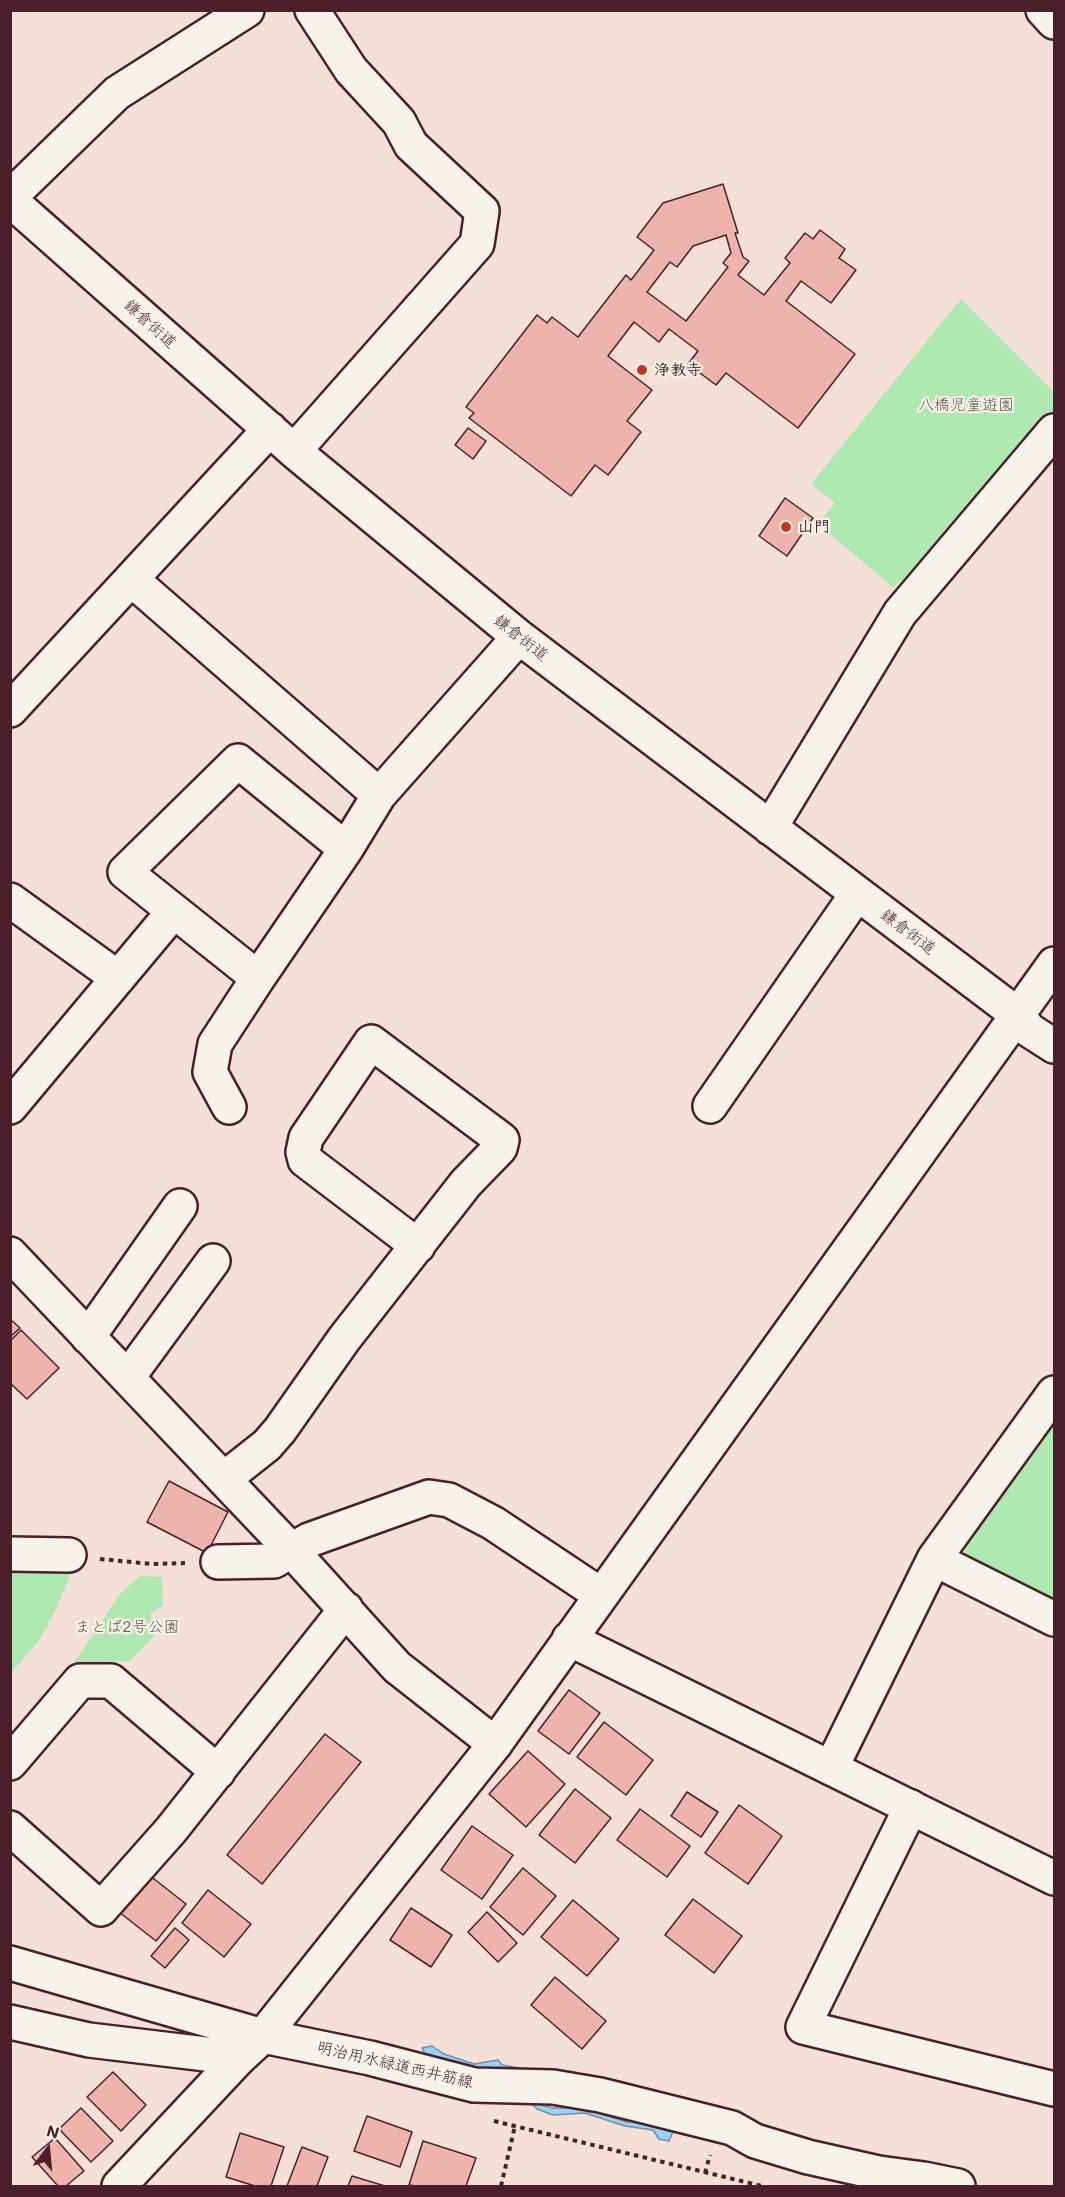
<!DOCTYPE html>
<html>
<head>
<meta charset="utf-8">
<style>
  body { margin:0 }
  #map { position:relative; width:1065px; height:2197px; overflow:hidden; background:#f4e0d6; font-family:Mali,sans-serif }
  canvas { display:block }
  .frame { position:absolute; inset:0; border:12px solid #4a1f2b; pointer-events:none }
  .north { position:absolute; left:18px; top:2119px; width:60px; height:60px; -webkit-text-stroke:4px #f7f3e8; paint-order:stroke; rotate:16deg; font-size:16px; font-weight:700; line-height:24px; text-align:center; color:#4a1f2b }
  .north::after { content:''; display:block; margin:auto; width:21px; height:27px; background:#4a1f2b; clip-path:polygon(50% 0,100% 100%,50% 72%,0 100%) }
</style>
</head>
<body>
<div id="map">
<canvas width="1065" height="2197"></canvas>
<div class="frame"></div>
<div class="north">N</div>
</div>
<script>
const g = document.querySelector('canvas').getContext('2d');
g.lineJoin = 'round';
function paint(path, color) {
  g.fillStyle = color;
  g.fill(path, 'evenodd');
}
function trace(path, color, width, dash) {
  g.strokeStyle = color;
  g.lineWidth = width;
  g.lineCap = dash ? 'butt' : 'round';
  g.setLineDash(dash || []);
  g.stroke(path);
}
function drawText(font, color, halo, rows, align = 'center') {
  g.font = font + ' Mali,"Klee One",sans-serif';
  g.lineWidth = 4.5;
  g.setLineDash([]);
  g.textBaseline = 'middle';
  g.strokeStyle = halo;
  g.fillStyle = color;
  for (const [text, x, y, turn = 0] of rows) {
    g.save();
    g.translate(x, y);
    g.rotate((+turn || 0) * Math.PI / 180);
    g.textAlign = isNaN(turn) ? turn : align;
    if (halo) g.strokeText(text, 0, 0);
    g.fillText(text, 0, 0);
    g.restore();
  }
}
paint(new Path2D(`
  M961,299L1054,392V411L917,569L893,587L818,524L835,503L811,484Z
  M1054,1420V1600L966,1555L962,1543Z
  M11,1566L72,1571L56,1609L40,1639L11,1673Z
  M140,1576L162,1577L163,1605L150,1614L155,1635L130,1661L74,1663L120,1594Z`), '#aee9af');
const water = new Path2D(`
  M432,2046L444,2054L474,2064L498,2060L502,2065L519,2068L524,2072L498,2067L491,2070L470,2067L435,2057L427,2058L422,2048Z
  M531,2095L541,2105L553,2108H564L577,2103L597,2107L602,2114L627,2122L639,2120L674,2129L669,2141L659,2139L653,2130L625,2126L585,2113L553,2115L537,2109L526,2098Z`);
paint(water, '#95d4f6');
trace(water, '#778ca5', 1.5);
const building = new Path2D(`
  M723,184L738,233H735L743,257L749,261L738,275L764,295L790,263L785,258L805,233L813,239L820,230L845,249L839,258L856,270L831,303L801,281L786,301L855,354L798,428L726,373L716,385L688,364L698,351L669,329L659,342L634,322L608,356L652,390L627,421L641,432L608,475L595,465L571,496L469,418L474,413L466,407L537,315L547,323L552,317L578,337L626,275L631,280L654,250L637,237L663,203ZM726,235L731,253L723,263L728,267L686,321L647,292L670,262L677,267L693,246Z
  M468,428L486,441L473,459L455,445Z
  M785,498L813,518L787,556L759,536Z
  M10,1319L20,1328L10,1337Z
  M21,1330L59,1368L27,1399L10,1383V1341Z
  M169,1481L228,1512L207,1553L147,1522Z
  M569,1690L600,1713L569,1754L538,1731Z
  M604,1722L653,1760L626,1795L577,1757Z
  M325,1734L361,1762L262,1884L227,1855Z
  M528,1751L565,1784L526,1827L489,1794Z
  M575,1789L611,1818L575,1863L539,1835Z
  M687,1792L718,1812L701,1837L671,1816Z
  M739,1805L782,1836L748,1884L705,1853Z
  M640,1809L690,1846L667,1877L617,1840Z
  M472,1826L513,1855L482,1899L441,1870Z
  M523,1868L556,1896L523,1935L490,1907Z
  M149,1875L186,1904L156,1941L119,1912Z
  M208,1890L251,1924L224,1957L182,1923Z
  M693,1899L742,1936L714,1973L665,1935Z
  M573,1900L619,1939L587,1976L541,1937Z
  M411,1908L452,1935L431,1967L390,1940Z
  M487,1912L517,1943L498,1962L468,1932Z
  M175,1928L189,1940L165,1968L151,1956Z
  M555,1977L606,2021L582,2049L531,2005Z
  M113,2072L146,2105L121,2131L87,2097Z
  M81,2108L113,2141L91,2162L59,2129Z
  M367,2116L412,2132L400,2167L354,2151Z
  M240,2133L284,2147L271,2186H255L226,2177Z
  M55,2138L84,2171L66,2186H58L32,2157Z
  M423,2141L476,2158L466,2186H416L409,2185Z
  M302,2147L328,2157L317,2186H287Z
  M352,2176L385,2186H348Z`);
paint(building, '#eeb3ab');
trace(building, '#4a1f2b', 1.5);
const street = new Path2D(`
  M1043,10L1054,22
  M10,197L117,93L247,10
  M10,200L294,451L519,637L1018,1015L1029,1030L1054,1046
  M294,451L477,244L482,211L411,145L399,122L351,70L312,10
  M131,579L379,795
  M10,710L270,429
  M238,761L346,849L258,978L125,872Z
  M770,828L900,613L1054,431
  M346,849L379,795L519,637
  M10,900L118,978
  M710,1106L857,894
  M10,1107L174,911
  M229,1107L210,1072L215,1044L258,978
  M10,1254L292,1551L397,1667L495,1744
  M88,1337L180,1206
  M128,1377L213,1261
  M224,1479L267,1445L280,1430L344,1339L466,1183L500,1148L502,1140L371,1042L306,1138L303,1152L305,1160L418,1246
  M10,1554L69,1555
  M934,1559L1054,1393
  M218,1562L274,1561L309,1540L429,1497L449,1500L493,1523L601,1595
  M10,1763L80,1681H111L218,1772
  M831,1768L934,1559L1054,1619
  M911,1807L803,2027L1054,2089
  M10,1828L101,1909L171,1830L346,1609
  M10,1963L263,2036L370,2058L474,2085L553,2087L600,2095L732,2128L755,2141L808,2157L879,2173L924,2179L958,2186
  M10,2022L89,2040L239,2058`);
const secondary = new Path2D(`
  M569,1639L1054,1878
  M119,2186L239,2058L263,2036L495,1744L1054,964`);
trace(street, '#4a1f2b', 38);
trace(secondary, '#4a1f2b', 38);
trace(new Path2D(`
  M100,1559L152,1564L185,1563
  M494,2121L762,2186
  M705,2173L710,2155
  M501,2186L515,2126`), '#4a1f2b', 4, [4.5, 4.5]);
trace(street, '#f7f3e8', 33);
trace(secondary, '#f7f3e8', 33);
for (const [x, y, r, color] of [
  [642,370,6,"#c8321e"],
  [786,527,6,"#c8321e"]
]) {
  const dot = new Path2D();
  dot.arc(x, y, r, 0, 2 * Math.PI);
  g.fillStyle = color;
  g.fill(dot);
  trace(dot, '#f7f3e8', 2);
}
drawText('16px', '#4a1f2b', '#f7f3e8', [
  ["鎌倉街道",150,324,42],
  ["鎌倉街道",521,638,38],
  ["鎌倉街道",908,932,37],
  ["明治用水緑道西井筋線",395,2065,13]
]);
drawText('bold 16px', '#4a1f2b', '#f7f3e8', [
  ["浄教寺",654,370],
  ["山門",798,527]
], 'left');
drawText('16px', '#63524c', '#f7f3e8', [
  ["八橋児童遊園",966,405],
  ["まとば2号公園",127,1627]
]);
</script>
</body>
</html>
